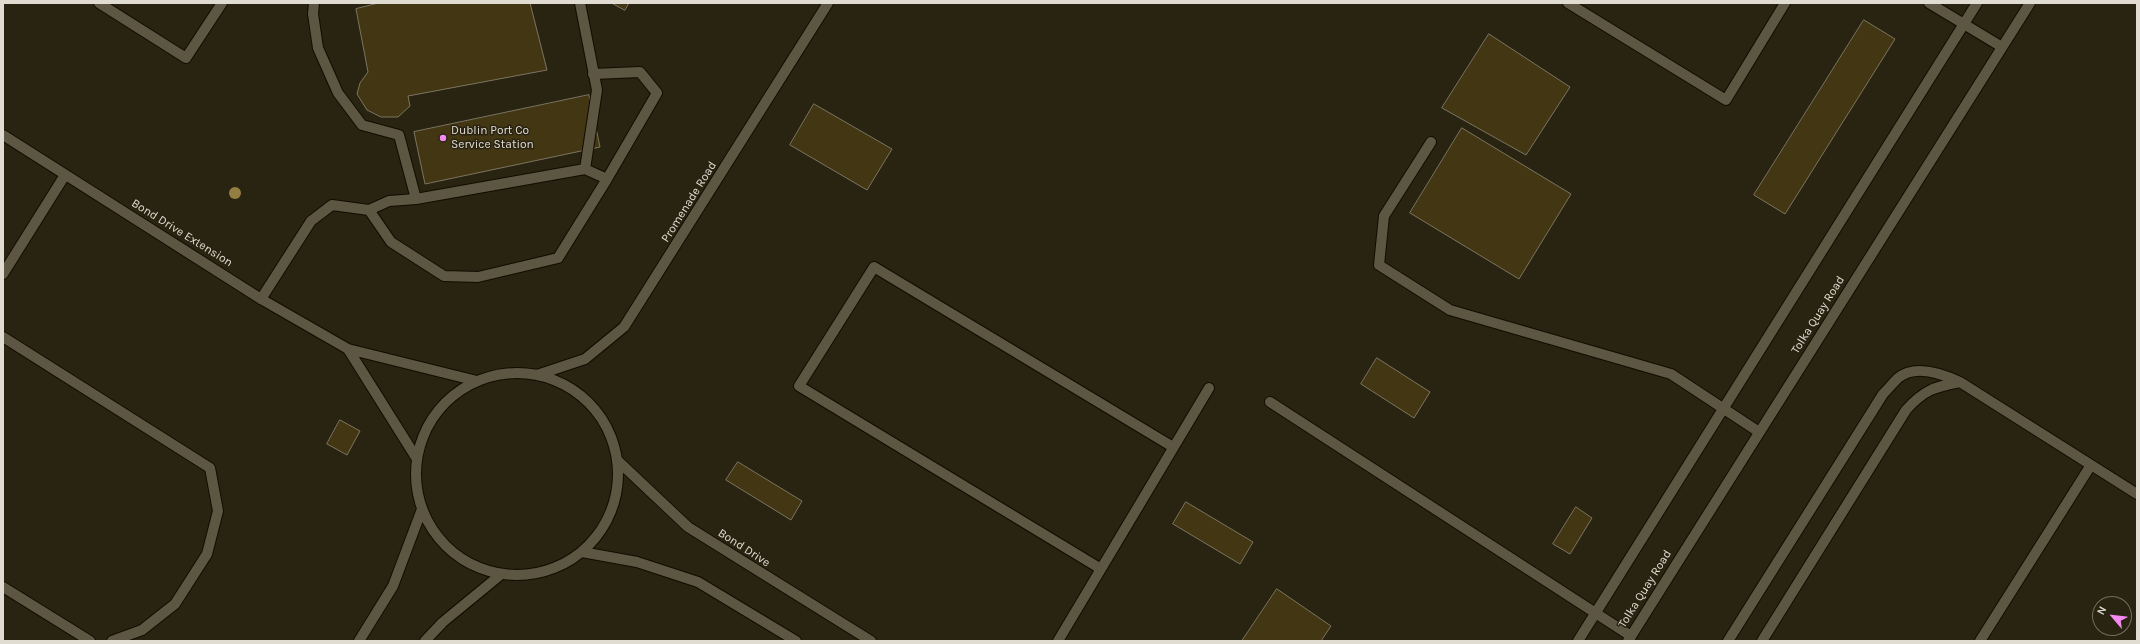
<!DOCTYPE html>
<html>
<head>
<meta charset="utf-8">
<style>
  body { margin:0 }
  #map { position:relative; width:2140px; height:644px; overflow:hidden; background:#292312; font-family:Karla,sans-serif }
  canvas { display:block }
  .frame { position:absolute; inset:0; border:4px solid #e1dcd2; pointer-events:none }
  .north { position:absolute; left:2092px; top:596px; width:40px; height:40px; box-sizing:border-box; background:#292312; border:1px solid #736d5f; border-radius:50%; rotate:298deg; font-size:11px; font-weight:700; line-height:16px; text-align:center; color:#e1dcd2 }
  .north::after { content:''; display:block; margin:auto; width:14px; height:18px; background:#f489f0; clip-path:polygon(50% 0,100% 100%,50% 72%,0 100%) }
</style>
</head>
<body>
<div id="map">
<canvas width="2140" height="644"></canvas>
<div class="frame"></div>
<div class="north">N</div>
</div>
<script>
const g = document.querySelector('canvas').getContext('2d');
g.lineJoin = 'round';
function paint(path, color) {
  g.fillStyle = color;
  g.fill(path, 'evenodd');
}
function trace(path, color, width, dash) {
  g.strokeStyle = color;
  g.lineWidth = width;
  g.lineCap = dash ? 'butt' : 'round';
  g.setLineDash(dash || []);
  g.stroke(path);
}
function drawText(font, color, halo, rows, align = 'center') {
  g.font = font + ' Karla,sans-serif';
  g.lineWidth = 3;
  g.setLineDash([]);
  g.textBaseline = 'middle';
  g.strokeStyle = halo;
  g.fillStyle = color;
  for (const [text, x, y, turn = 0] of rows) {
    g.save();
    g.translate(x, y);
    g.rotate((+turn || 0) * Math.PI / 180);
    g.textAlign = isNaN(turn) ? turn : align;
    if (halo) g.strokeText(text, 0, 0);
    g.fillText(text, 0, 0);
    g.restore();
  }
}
const building = new Path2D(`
  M379,3H530L547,70L408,96L410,106L398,117H381L367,110L357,94L360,83L368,72L356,9Z
  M612,3H629L625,10Z
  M1864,20L1895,39L1785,214L1754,195Z
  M1489,34L1570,87L1526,155L1442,108Z
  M589,95L600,147L425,184L414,132Z
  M814,104L892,149L867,190L790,145Z
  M1462,128L1571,194L1519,279L1410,213Z
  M1377,358L1430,392L1414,418L1361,384Z
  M340,420L360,431L347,455L327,444Z
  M738,462L802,501L791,520L726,480Z
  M1186,502L1253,542L1240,564L1173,524Z
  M1576,507L1592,518L1570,554L1553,544Z
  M1277,589L1331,626L1321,641H1242Z`);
paint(building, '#433612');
trace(building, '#7c7561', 1);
const lane = new Path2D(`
  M99,3L186,58L222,3
  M314,3L313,14L318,48L338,93L362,125L399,135L416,199
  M580,3L597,90L585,169
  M1568,3L1726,100L1785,3
  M1929,3L2002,47
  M1431,142L1384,216L1379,265L1450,310L1671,374L1759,432
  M369,210L391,242L444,276L478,277L558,258L607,179L657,93L640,72L593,74
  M3,274L65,175
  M261,299L311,221L332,205L369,210L389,201L416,199L585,169L607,179
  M3,337L210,468L218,511L207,554L175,604L142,630L112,641
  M1270,402L1631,636
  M1101,569L799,386L874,267L1173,447
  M3,587L90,641
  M1058,641L1209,388
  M1728,641L1883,394C1888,389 1893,383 1898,378C1915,364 1943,374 1960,382L2137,494
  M1762,641L1906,410C1924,390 1934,387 1960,382
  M1980,641L2091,465`);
const street = new Path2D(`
  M3,135L261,299L348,349
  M417,459L348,349L477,381
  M617,460L688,527L871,641
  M582,552L637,562L698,582L796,641
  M425,641L443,622L499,576
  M1578,641L1977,3`);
const secondary = new Path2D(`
  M416 474a101 101 0 1 1 202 0a101 101 0 1 1-202 0Z
  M537,375L585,359L624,327L828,3
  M359,641L393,586L422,509
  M1628,641L2030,3`);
trace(lane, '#120c00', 12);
trace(street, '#120c00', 12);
trace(secondary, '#120c00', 12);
trace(lane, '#5d5643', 10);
trace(street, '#5d5643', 10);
trace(secondary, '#5d5643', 10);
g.fillStyle = '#947e42';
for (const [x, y] of [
  [235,193]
]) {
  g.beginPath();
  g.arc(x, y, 6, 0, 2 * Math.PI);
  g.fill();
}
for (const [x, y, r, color] of [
  [443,138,4,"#f489f0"]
]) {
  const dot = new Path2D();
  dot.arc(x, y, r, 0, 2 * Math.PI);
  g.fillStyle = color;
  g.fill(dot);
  trace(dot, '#292312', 1.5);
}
drawText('12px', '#e1dcd2', '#292312', [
  ["Dublin Port Co",451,131],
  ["Service Station",451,145]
], 'left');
drawText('12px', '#e1dcd2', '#292312', [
  ["Promenade Road",689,202,-58],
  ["Bond Drive Extension",182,233,32],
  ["Tolka Quay Road",1818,315,-58],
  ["Bond Drive",744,548,33],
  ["Tolka Quay Road",1645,589,-58]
]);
</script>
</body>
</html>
